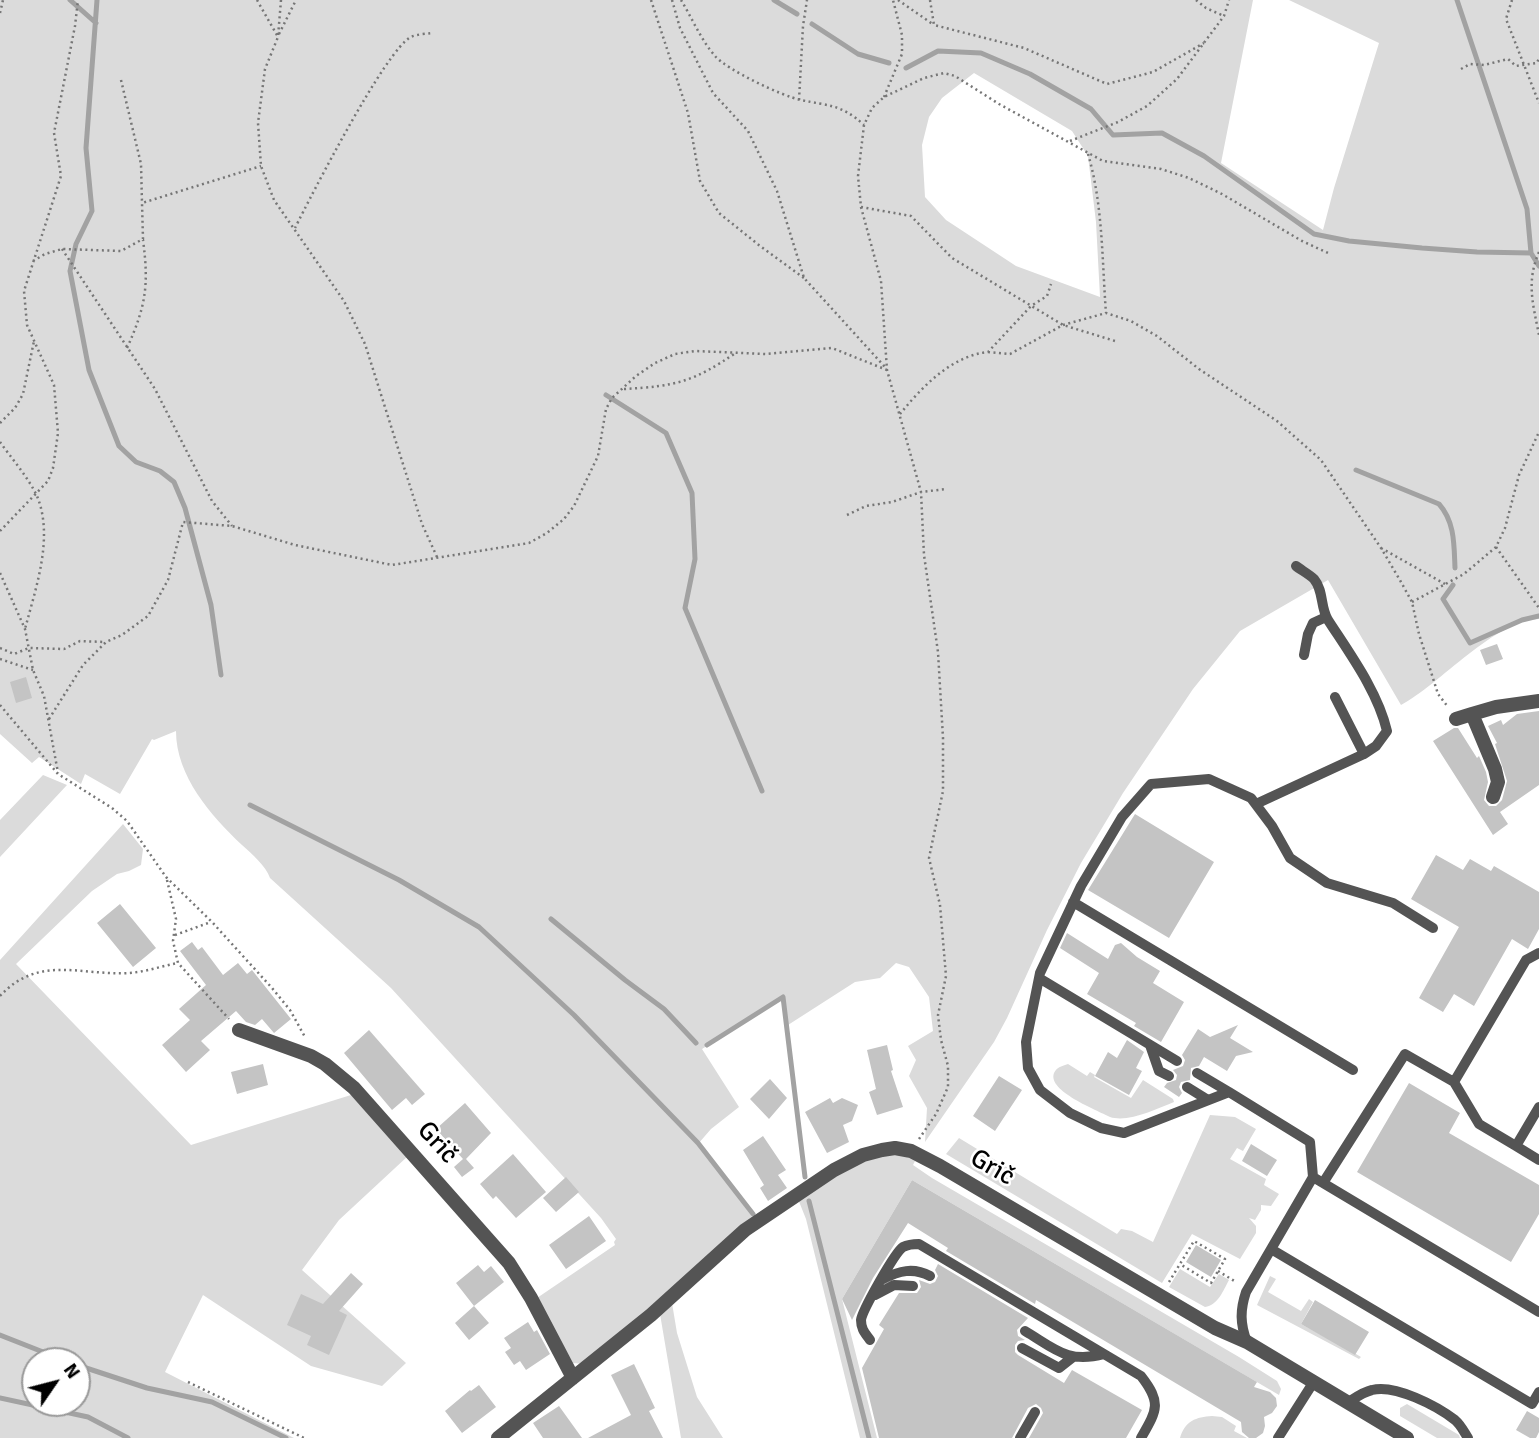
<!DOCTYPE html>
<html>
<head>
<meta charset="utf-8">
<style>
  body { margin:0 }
  #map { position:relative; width:1539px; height:1438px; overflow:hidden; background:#fff; font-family:Signika,sans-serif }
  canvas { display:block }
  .north { position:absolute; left:21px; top:1347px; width:70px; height:70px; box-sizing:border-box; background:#fff; border:2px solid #999; border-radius:50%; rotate:55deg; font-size:19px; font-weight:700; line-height:28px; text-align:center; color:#000 }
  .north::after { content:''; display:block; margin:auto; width:24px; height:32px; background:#000; clip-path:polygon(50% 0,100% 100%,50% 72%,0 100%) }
</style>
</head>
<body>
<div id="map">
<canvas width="1539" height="1438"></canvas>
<div class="north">N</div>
</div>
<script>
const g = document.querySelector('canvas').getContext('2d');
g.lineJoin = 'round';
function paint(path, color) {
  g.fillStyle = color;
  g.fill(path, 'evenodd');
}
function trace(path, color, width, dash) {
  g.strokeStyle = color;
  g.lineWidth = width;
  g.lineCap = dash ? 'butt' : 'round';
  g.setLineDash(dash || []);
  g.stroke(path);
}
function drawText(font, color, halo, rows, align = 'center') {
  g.font = font + ' Signika,sans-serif';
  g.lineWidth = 5;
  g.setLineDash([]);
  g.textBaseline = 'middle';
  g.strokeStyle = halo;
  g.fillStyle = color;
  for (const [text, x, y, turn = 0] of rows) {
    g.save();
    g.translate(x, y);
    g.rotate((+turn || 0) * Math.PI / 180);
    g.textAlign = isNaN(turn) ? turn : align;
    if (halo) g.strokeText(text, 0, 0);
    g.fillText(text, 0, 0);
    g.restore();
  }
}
paint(new Path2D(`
  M0,0H1253L1221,163L1323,230L1334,188L1379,43L1289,0H1539V619C1496,619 1439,685 1401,705L1328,580L1240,631L1193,689L1123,793L1081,863L1047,930L1007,1018L994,1042L925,1142L927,1108L909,1076L916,1060L908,1046L933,1031L929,997L909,967L896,963L880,978L855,982L788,1025L781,1000L702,1049L739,1107L711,1129L698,1144L753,1218L584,1364L573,1363L537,1298L615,1245L614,1242L616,1239L601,1218L391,988L270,878C266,866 252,854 242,845C211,816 176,776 176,731L154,740L152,739L120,794L85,774L81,784L39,757L32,763L0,734ZM974,73L1072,131L1088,156L1096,222L1100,297L1016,266L946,220L925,197L922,145L929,117L942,98Z
  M43,775L67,785L0,857V820Z
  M123,824L143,849L141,865L129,871L117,874L92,891L16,964L191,1145L351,1095L408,1156L339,1220L302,1270L406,1363L382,1386L311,1366L203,1295L165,1372L294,1438H0V960ZM35,1361H77V1403H35Z
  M1068,1064L1087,1076L1090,1072L1095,1075L1094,1077L1131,1098L1143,1080L1173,1099L1174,1102C1156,1109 1128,1123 1110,1117C1097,1110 1047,1091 1054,1073C1057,1067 1062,1066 1068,1064Z
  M1210,1115L1235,1117L1256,1129L1243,1151L1237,1148L1230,1159L1266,1179L1264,1185L1279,1194L1271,1206L1261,1205V1210L1255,1220L1249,1218L1256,1226V1233L1240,1259L1192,1234L1162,1283L946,1154L959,1138L1117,1234L1121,1229L1132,1231L1153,1242Z
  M888,1155H903L915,1161L913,1165L932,1178L1239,1357L1277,1381L1281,1389L1279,1395L912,1180L842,1299L877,1438H860L806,1219L798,1199C827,1179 854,1161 888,1155Z
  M1180,1269L1210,1287L1219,1274L1229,1280C1223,1291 1218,1305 1205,1307L1169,1287Z
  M1270,1276L1276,1279L1268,1292L1301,1311L1309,1299L1313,1302L1301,1324L1356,1354L1361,1357L1359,1359L1257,1305Z
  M672,1303L677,1333L697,1397L723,1438H681L660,1314Z
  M1407,1404L1459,1435L1460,1438H1437L1400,1416V1408Z
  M1212,1416L1222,1417L1236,1426L1234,1431L1247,1438H1180C1185,1421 1196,1417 1212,1416Z`), '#dbdbdb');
trace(new Path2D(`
  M70,0L96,23
  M97,0L86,148L92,211L76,244L70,271L89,370L119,446L136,462L160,471L174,482L185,508L211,605L221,675
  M774,0L797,14
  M1457,0L1527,209L1531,253
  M812,24L858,54L889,63
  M906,68L938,51L981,53L1030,74L1091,109L1113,135L1162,133L1204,156L1314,234L1349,241L1422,248L1477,252L1531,253L1539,266
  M606,395L666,433L692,493L695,559L685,608L762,791
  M1356,470L1439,504C1455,522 1454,545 1455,568
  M1453,585L1443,599L1470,643L1522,620L1539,616
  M250,805L399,880L479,927L574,1015L698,1143L753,1214
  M551,919L625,980L664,1009L696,1043
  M707,1045L783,997L805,1177
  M809,1201L869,1438
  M0,1335L66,1361
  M77,1365L147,1388L212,1402L286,1438
  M0,1398L88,1417L128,1438`), '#a2a2a2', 5);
paint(new Path2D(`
  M1497,644L1503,659L1486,665L1480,650Z
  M26,677L32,698L16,703L10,682Z
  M1539,711V785L1500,812L1508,824L1493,835L1433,741L1454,728H1458L1477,758L1479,756L1486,772L1488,782L1484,800L1489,806H1496L1502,800L1507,781L1495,744L1497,743L1488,726L1501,720L1503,725L1517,714Z
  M1135,814L1214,862L1169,938L1088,890Z
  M1436,855L1463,870L1470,859L1491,871L1494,866L1539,892V929L1528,949L1512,939L1474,1006L1454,994L1443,1012L1419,998L1459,927L1411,899Z
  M120,904L156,948L133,967L97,923Z
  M1067,933L1108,959L1115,945L1121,943L1137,957L1160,971L1153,983L1184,1002L1161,1042L1134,1026L1136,1023L1087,994L1099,973L1060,948Z
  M192,942L198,950L202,947L223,975L238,963L247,974L252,970L291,1019L274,1033L262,1019L255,1025L246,1022L236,1011L201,1041L210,1050L186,1072L162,1045L190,1020L179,1009L206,985L180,951Z
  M1238,1025L1230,1038L1253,1052L1236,1056L1227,1071L1204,1057L1199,1066L1191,1068L1190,1080L1181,1082L1179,1087L1182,1093L1179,1097L1164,1087L1167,1083L1176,1080L1177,1075L1173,1070L1183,1066L1185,1060L1182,1055L1198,1029L1210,1037Z
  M369,1030L425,1094L412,1105L406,1098L392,1110L344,1053Z
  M1127,1040L1144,1052L1136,1068L1142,1071L1129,1095L1095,1076L1108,1052L1117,1058Z
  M887,1045L893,1070L891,1071L903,1107L877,1115L869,1092L876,1089L867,1050Z
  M263,1064L268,1085L237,1094L231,1072Z
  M999,1076L1022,1090L995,1131L973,1116Z
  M770,1079L787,1098L769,1119L750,1099Z
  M1409,1083L1460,1113L1449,1133L1539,1185V1214L1511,1262L1357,1172Z
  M830,1098L833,1103L842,1098L858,1105L852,1121L843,1125L849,1142L827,1153L805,1112Z
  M465,1103L491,1133L466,1159L474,1168L462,1177L454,1167L463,1159L436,1129Z
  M763,1136L786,1170L778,1175L787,1188L768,1201L760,1188L764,1185L743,1150Z
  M1251,1144L1277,1160L1267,1176L1242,1161Z
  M513,1154L546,1192L516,1218L496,1196L493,1199L480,1184Z
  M566,1177L579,1192L556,1212L543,1198Z
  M912,1180L1257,1382L1254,1387L1270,1392L1276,1398L1277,1406L1272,1413L1264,1417L1265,1426L1263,1433L1256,1438H1249L1242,1432L1241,1422L1036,1300L1035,1304L946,1251L948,1248L908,1223L873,1278L852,1320L842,1299Z
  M589,1216L606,1241L566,1269L549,1245Z
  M1196,1245L1221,1260L1211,1277L1186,1262Z
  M938,1264L1028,1318L1017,1330L1018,1336L1025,1340L1018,1341L1015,1345V1352L1018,1355L1064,1383L1072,1370L1142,1410L1126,1438H1029L1043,1413L1041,1408L1036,1404L1028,1408L1012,1438H879L862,1368L884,1329L879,1325L899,1293H917L921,1287L919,1280L930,1284L935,1282L938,1276L935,1270Z
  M478,1265L484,1272L491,1266L504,1282L474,1306L456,1283Z
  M351,1273L363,1284L339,1311L347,1315L329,1355L307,1345L311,1336L287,1325L301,1294L323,1304Z
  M1315,1300L1369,1332L1355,1355L1301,1324Z
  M474,1306L489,1323L469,1340L455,1323Z
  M528,1322L534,1332L537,1330L550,1354L526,1370L520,1361L514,1365L505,1352L511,1348L504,1338Z
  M634,1364L655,1408L649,1411L663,1438H588L631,1415L611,1375Z
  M479,1385L496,1407L462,1433L445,1411L470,1390L471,1391Z
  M559,1406L582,1438H543L533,1423Z
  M1527,1411L1539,1418V1432L1536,1438H1530L1516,1430Z`), '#c4c4c4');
trace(new Path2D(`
  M257,0L278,37
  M281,0L278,37L265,69L258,123L261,166L274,200L344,301L365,344L422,524L437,557
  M651,0L688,113L700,181L719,213L760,246L804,278
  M672,0L680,28L713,93L748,131L777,191L804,278L885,367
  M681,0C692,18 701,40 715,56C727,70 782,96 801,100C829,106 841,104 864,125
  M898,0L934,25
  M930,0L934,25L1024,48L1107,84L1153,72L1204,43
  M1196,0L1206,8L1224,16
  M1512,0L1506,19L1539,103
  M0,13L3,0
  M279,34L296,0
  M1461,69L1470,64L1484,65L1508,59L1516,66L1537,63L1539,58
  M121,80L141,164L142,203
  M884,97L902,54V35L893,0
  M799,100L803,26L807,0
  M1070,141L1118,122L1147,106L1177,79L1224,16L1229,0
  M1088,154C1103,204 1102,261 1106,313
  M861,207L911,216L952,258L1063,325L1115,341
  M295,228C311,196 386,49 411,37C417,34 426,34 432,33
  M62,249L155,389L212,501L232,526
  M1539,252C1526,282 1533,304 1539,335
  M33,261L45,254L62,249L121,251L143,239L142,203L261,166
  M127,348C146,306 149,285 143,240
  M988,352L1010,354L1063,325L1106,313L1131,321L1157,336L1199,369L1277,421L1321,460L1381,548L1401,582L1412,602L1419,634L1438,694L1448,707
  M624,389C677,386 693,382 737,352
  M900,414C922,387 951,356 988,352L1031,306L1047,296L1051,284
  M0,423L15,408L23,394L34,341
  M0,442C12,459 28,477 37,496C54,537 36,587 25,629
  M847,515L866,506L892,502L921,492L947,489
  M0,531L48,481L53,468L58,433L54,385L27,325L24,291L61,176L54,133L75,26L78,0
  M1496,547L1539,608
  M1381,548L1445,584
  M0,573L25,629L33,670L44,696L58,773
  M1412,602L1464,574L1496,547L1505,528L1519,475L1539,432
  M0,648L14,654L29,648L64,649L80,641L104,642
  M0,659L33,670
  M0,705L58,774L112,808L127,821L166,877L212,922L272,988L290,1010L305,1037
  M49,719L83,665L106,642L122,635L148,616L168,580L183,522L232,526L295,545L392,565L529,543L547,533L564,519L574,506L598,456L606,409L612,398L636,376L655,363L675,354L695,351L766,354L832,348L887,370
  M167,880L176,919L173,941L178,963L229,1019
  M175,935L211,922
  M0,996C39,954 81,976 129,973C145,972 162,966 178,963
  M919,1139L936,1114L948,1087V1066L941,1040L938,1015L946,976L940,905L929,858L943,791V738L938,652L924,555L921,492L887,370L881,281L861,207L858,176L864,125L872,108L884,97L924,78L944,73L955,76L999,104L1103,161L1161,169L1189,178L1222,194L1302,241L1328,253
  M1218,1271L1236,1282
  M1169,1282L1194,1241L1225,1259L1211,1283L1180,1264
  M188,1382L304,1438`), '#767676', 2.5, [2, 3.5]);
trace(new Path2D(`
  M1296,566C1301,570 1309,574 1314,579C1324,591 1320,607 1328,620C1350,654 1378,692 1387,731L1376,746L1364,754
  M1304,655L1308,634L1313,623L1326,617
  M1256,804L1364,754L1335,697
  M1073,902L1353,1070
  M1039,978L1177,1061
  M1150,1045L1159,1071L1169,1076
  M1197,1073L1229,1092
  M1454,1082L1526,960L1539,953
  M1187,1087L1208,1100
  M1516,1146L1539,1160
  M1313,1177L1323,1183L1405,1054L1454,1082L1479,1124L1516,1146L1539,1107
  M1323,1183L1539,1312
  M1271,1249L1532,1404L1539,1392
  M883,1279C899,1271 913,1267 930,1276
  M875,1295L894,1285L913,1286
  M1025,1331C1055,1349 1068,1364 1104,1354
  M870,1340C865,1333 861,1329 861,1320C862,1311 895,1252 903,1247C907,1245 914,1244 919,1244L1141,1376C1162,1403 1157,1410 1141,1438
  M1247,1342C1240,1324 1240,1310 1246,1292L1313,1177L1310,1142L1229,1092L1124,1133L1101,1128L1070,1113L1040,1090L1028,1068L1026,1042L1040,973L1081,886L1122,817L1151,784L1209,779L1251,798L1272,826L1290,858L1327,883L1393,903L1433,928
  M1022,1348L1059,1368L1073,1357
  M1347,1403C1355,1398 1363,1392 1372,1390C1395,1384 1437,1406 1455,1420C1461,1425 1464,1432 1468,1438
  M1020,1438L1035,1412
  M1278,1438L1313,1383`), '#545454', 10);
trace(new Path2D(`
  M1456,719L1472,714
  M1493,797L1498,782L1495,769L1472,714L1496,707L1539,701
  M239,1030L311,1056L325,1064L354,1088L509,1263L531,1298L573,1378
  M498,1438L651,1315L745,1230L834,1170L863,1155L882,1150L895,1148L911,1151L940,1166L1215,1328L1247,1342L1407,1438`), '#545454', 14);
drawText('26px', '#000', '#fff', [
  ["Grič",437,1143,48],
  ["Grič",992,1168,30]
]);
</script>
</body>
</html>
